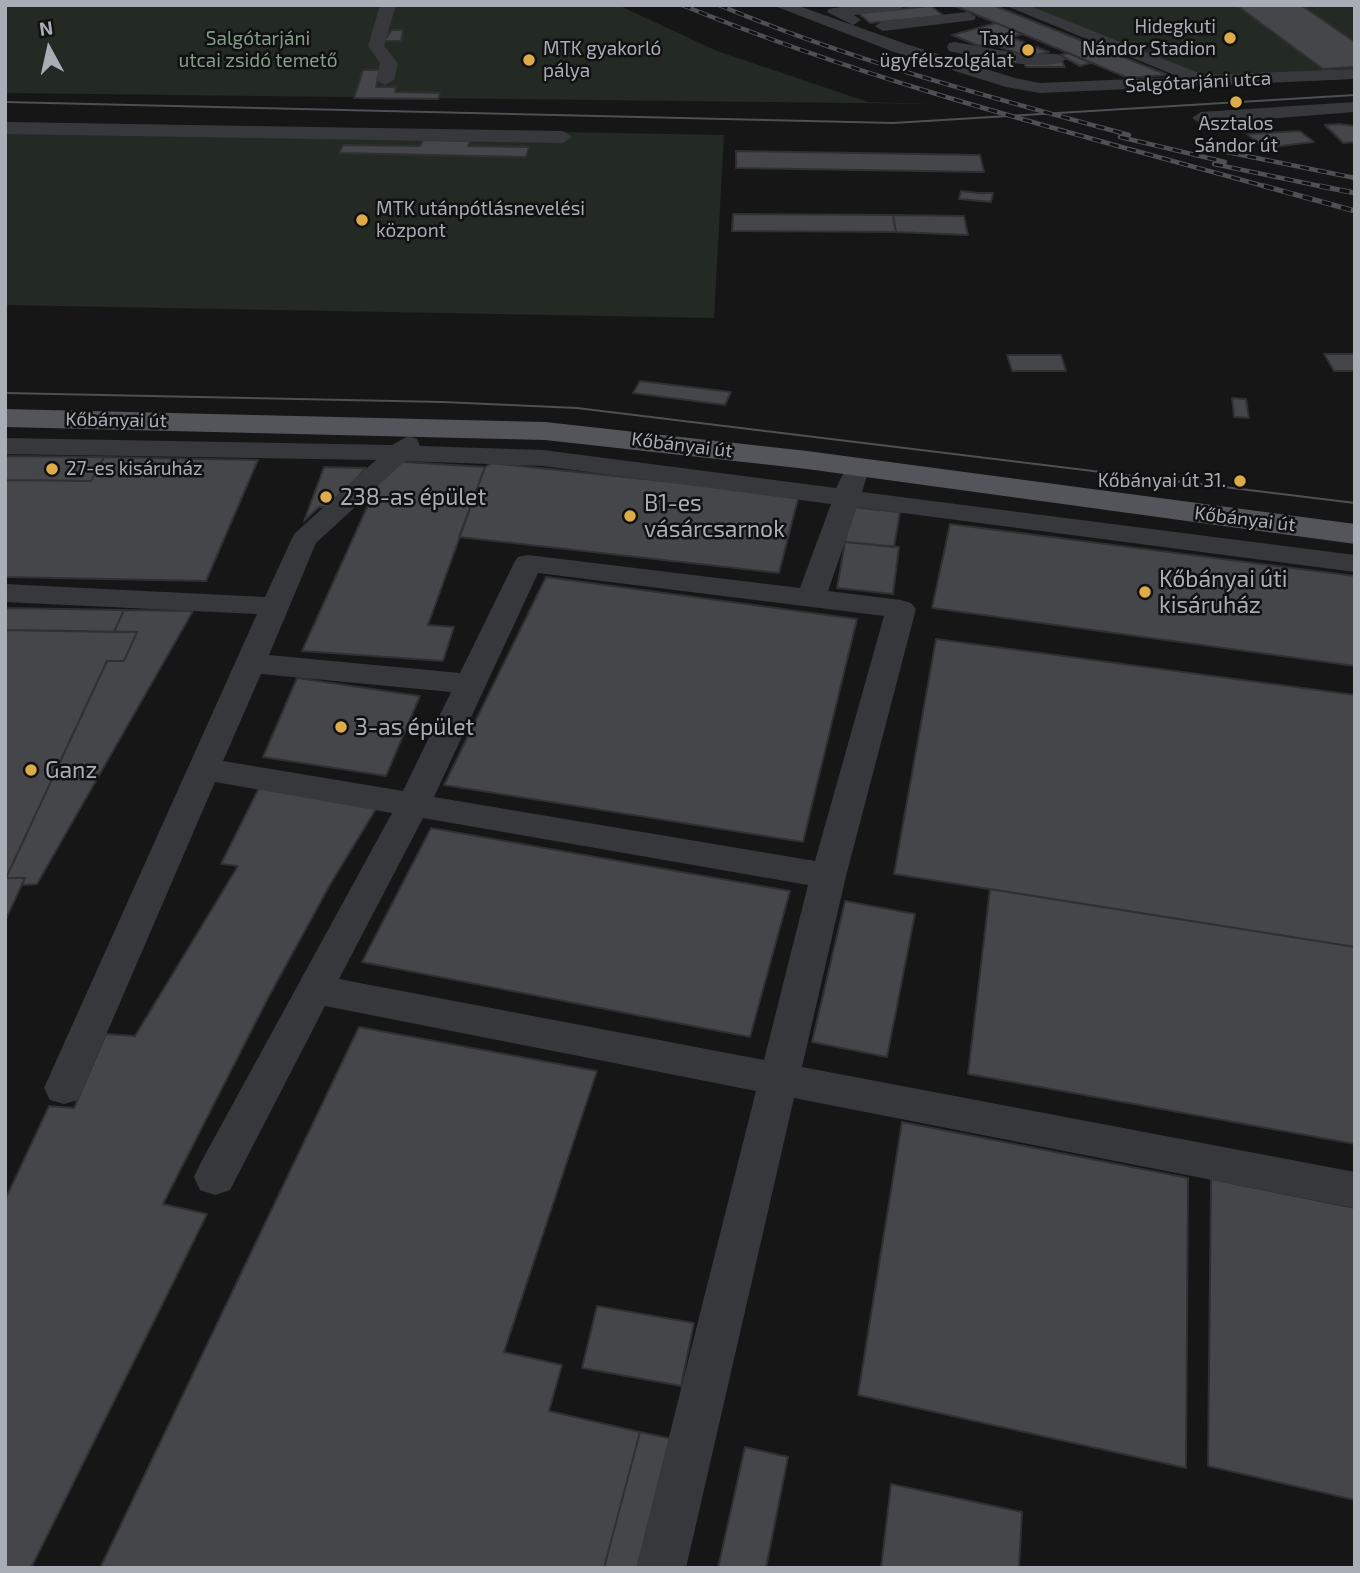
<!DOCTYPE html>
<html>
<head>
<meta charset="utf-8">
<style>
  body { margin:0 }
  #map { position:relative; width:1360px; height:1573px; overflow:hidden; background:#161617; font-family:"Exo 2",sans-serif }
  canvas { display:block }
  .frame { position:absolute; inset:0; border:7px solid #a9adb6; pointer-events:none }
  .north { position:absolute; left:14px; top:14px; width:70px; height:70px; -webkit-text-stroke:5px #111112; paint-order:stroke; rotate:352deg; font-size:19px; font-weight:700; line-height:28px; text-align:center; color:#a9adb6 }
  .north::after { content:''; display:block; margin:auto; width:24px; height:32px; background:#a9adb6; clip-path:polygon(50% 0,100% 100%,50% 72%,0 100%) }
</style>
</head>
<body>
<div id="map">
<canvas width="1360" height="1573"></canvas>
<div class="frame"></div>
<div class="north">N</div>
</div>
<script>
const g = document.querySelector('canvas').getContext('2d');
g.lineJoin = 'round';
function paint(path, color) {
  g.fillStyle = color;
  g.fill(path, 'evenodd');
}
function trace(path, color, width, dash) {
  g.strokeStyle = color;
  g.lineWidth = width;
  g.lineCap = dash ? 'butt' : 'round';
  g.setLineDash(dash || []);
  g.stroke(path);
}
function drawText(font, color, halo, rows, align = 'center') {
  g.font = font + ' "Exo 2",sans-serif';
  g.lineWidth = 5;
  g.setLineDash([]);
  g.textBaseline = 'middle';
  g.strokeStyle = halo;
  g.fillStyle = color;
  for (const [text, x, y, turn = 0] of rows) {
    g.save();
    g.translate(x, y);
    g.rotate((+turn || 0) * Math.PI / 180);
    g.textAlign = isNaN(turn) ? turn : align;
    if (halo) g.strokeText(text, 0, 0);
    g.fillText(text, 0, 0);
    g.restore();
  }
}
paint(new Path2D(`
  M5,5H618L717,51L868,102L934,104L5,93Z
  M1022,5H1355V71L1208,79Z
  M5,122L724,135L714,318L5,305Z`), '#222a23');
const building = new Path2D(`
  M953,5H993L1168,75L1128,78Z
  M1236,5H1301L1355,42V67L1323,69Z
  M931,6L944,16L870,23L858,13Z
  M996,23L1023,34L979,46L952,35Z
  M392,30H403L401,41H384Z
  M1016,39L1049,52L1030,57L993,45Z
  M979,51L1010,60L992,68L960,59Z
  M1068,53L1091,63L1080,66L1060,55Z
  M1023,61H1062L1065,67H1026Z
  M363,70H380L376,87H396L395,92L440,93L438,99L354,98Z
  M1340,124L1355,126V142L1343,143L1325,125Z
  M1300,131L1314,142L1264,148L1247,134Z
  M423,140L470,141L468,146L529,147L526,157L339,153L343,145L420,146Z
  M736,151L980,155L984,172L736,168Z
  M961,191L979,193H993L991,202L959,199Z
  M733,214L893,215L896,232L732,231Z
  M893,215L964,216L968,235L896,232Z
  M1324,354H1355V371H1334Z
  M1007,355H1061L1066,371H1012Z
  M640,381L731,392L725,405L633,393Z
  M1232,398L1246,399L1249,418L1234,417Z
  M5,456L104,457L91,481L5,480Z
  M104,457L258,460L206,581L5,577V480L91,481Z
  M388,461L485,467L428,625L454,627L443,661L302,651Z
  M491,463L799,495L779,573L459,537L485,467Z
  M324,467L366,468L331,507H319L304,521Z
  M852,507L900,512L894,547L845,542Z
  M950,524L1355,576V666L932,608Z
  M845,542L899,547L893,594L837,588Z
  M546,577L857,619L803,842L444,785Z
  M5,608L124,610L114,632L5,630Z
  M124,610L193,611L37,884L22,885L25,878H6L107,661H124L137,632H114Z
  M5,630L137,632L124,661H107L6,878H25L5,921Z
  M936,639L1355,695V947L894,874Z
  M297,678L420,696L386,776L263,757Z
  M261,784L379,804L331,883L267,1000L163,1204L207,1214L171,1287L31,1568H5V1200L49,1106L74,1108L106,1034L135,1036L238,866L221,864Z
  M431,828L790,891L750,1037L362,962Z
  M990,889L1355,947V1144L968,1074Z
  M845,901L915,914L887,1057L812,1042Z
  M359,1027L597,1071L504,1352L562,1365L549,1411L640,1432L604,1568H100Z
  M902,1122L1188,1178L1186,1468L858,1395Z
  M1211,1179L1355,1208V1500L1208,1466Z
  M597,1306L694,1323L681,1386L582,1368Z
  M640,1432L687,1442L658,1568H604Z
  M745,1447L788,1457L766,1568H718Z
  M891,1484L1022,1512L1019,1568H881Z`);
paint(building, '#45464a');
trace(building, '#303033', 2);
paint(new Path2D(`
  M380,5H396L384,46L398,63L394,80L385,85L376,80L380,63L368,46Z
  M772,5H796L906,44L1015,78L1040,83L1179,77L1004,5H1027L1204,75L1355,69V79L1040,93L1006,87L894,52Z
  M853,5H906L898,10L854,15L861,20L853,25L827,12L829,9Z
  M968,12L976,17L974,20L883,31L875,26L883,21Z
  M955,42L1016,53L1057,54L1066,59C1051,74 970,56 949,51L947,47L949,43Z
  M1355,102V112L1201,124L1192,118L1201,112Z
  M5,122L563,131L572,137L563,143L5,134Z
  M408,436L417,439L420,446L543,450L836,488L845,470H863L867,476L862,492L1355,555V572L857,507L828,591L901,600L911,603L916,609L846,876L802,1067L1355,1172V1208L794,1098L686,1568H636L756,1091L325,1006L230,1190L215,1195L200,1190L194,1177L200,1164L392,813L215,782L78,1100L64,1104L50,1100L44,1088L257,614L5,602V584L265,597L294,534L376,460L5,454V438L392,445ZM405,461L543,466L831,504L800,588L528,555L518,557L514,563L460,673L269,655L316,543ZM538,573L884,616L815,861L434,797ZM261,674L451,692L403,791L223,761ZM423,818L808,885L764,1060L339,979Z`), '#37383c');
paint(new Path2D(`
  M5,409L545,422L807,451L1355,524V544L807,469L545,440L5,427Z`), '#54555b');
trace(new Path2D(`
  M5,102L893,123L1355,95
  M5,393L443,402L577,408L1355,503`), '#4f5055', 2);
const railFar1 = new Path2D(`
  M682,5C873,83 1072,133 1271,188
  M719,5C852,61 990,97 1129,135
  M1120,137L1225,162
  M1212,149L1355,178
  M1214,164L1329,188`);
const rail = new Path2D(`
  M1264,186L1355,211
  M1320,186L1355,193`);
trace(railFar1, '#4f5055', 4.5);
trace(rail, '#4f5055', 5);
trace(railFar1, '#111112', 2.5, [9]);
trace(rail, '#111112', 3.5, [10]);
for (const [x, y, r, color] of [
  [1230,38,7,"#ddac49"],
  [1028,50,7,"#ddac49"],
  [529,60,7,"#ddac49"],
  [1236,102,7,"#ddac49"],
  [362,220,7,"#ddac49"],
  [52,469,7,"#ddac49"],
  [1240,481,7,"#ddac49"],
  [326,497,7,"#ddac49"],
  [630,516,7,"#ddac49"],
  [1145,592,7,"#ddac49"],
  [341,727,7,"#ddac49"],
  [31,770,7,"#ddac49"]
]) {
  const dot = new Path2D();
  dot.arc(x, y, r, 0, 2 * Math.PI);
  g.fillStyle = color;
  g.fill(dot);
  trace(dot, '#111112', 2.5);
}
drawText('19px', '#a9adb6', '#111112', [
  ["Hidegkuti",1216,27],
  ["Nándor Stadion",1216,49],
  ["Taxi",1014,39],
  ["ügyfélszolgálat",1014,61],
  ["MTK gyakorló",543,49,"left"],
  ["pálya",543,71,"left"],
  ["Asztalos",1236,124,"center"],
  ["Sándor út",1236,146,"center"],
  ["MTK utánpótlásnevelési",376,209,"left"],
  ["központ",376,231,"left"],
  ["27-es kisáruház",66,469,"left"],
  ["Kőbányai út 31.",1226,481]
], 'right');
drawText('19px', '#839f85', '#111112', [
  ["Salgótarjáni",258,39],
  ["utcai zsidó temető",258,61]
]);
drawText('19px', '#a9adb6', '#111112', [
  ["Salgótarjáni utca",1198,82,-3],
  ["Kőbányai út",116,420,1],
  ["Kőbányai út",682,445,7],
  ["Kőbányai út",1245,519,7]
]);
drawText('23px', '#a9adb6', '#111112', [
  ["238-as épület",340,497],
  ["B1-es",644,503],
  ["vásárcsarnok",644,529],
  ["Kőbányai úti",1159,579],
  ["kisáruház",1159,605],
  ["3-as épület",355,727],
  ["Ganz",45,770]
], 'left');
</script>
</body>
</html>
